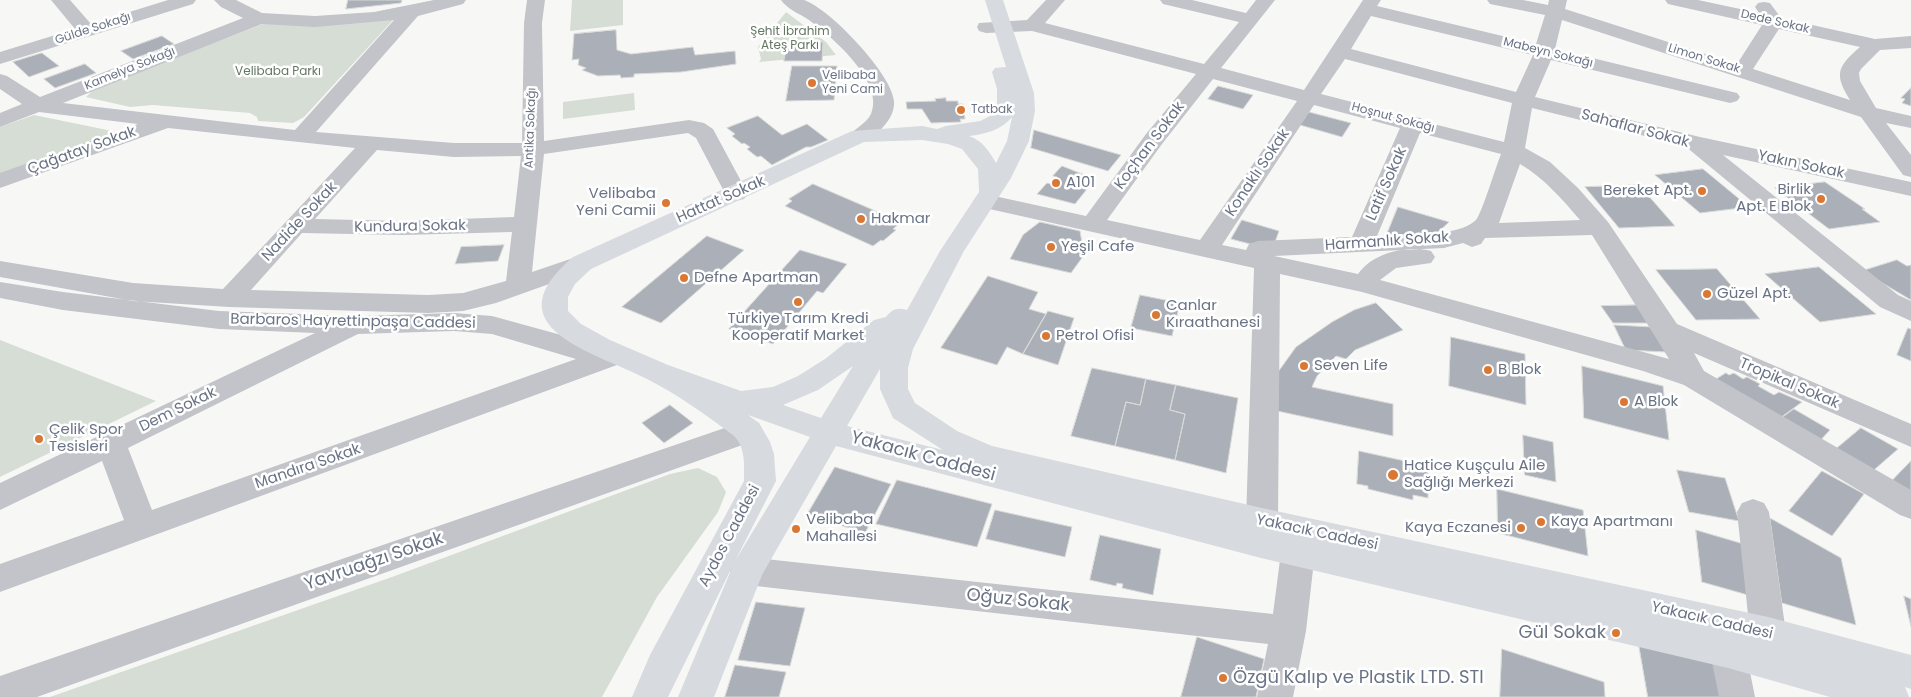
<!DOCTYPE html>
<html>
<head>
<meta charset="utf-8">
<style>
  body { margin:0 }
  canvas { display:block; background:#f7f8f5 }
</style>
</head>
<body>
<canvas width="1911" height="697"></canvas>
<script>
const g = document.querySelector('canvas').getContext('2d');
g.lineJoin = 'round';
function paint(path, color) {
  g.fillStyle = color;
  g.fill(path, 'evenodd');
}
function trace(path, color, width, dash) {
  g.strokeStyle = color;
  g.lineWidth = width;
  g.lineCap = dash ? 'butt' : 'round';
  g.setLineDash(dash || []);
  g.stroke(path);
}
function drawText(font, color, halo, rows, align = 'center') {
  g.font = font + ' Poppins,sans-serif';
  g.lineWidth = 5;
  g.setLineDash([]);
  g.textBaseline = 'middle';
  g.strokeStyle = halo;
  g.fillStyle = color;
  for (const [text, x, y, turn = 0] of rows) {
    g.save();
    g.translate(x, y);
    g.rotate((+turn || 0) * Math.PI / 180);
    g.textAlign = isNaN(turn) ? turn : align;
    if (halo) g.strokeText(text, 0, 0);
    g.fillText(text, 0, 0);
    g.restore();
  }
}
paint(new Path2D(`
  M572,0H623V25L570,31Z
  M786,12L826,42L836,55L759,62L761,59L758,47Z
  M394,19L304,117L293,123L258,121L257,117L250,113L153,105L130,107L86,97L94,89L263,24Z
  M634,93L635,110L563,119V102Z
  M34,115L117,132L0,175V127Z
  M0,340L156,401L0,477Z
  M698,468L717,477L726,492L718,512L657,597L602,697H50L392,577L670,474Z`), '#d6ddd5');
const building = new Path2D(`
  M348,0H402L401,3L346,9Z
  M616,30L617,50L631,54L693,47L695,55L735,51L736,64L681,72L634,74V77L621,78L620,75L598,76L582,70L586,68L578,65L579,59L572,60L574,34Z
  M162,36L174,44L133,59L121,51Z
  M788,42H823L822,61H784Z
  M42,53L59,66L29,77L13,62Z
  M85,64L96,73L55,88L44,79Z
  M792,66H837L834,100L786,101Z
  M1218,86L1253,95L1243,109L1208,99Z
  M1911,88V106L1902,103L1905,99L1901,98Z
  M946,98V101H958V104H963L965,119H960L961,122L931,123L922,109H907L906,102L936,101L935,99Z
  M1309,112L1351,123L1342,137L1300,125Z
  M758,116L782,135L807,124L828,140L811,147H806L772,165L761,156L757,157L747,149L750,147L744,143L742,144L732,136L735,134L727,128Z
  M1034,130L1121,155L1108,171L1031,148Z
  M1062,166L1095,179L1075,204L1037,194L1047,183L1051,184L1057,177L1053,176Z
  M1703,169L1749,207L1700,213L1655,175Z
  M1825,182L1865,209H1862L1880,222L1829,229L1775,188Z
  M813,184L901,222L893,229L896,230L883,241L881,240L873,246L785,206L792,201L789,199Z
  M1639,185L1675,226L1619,228L1585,187Z
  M1398,207L1449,222L1434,236L1387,234Z
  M1242,220L1279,231L1274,245L1250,244L1231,239Z
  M1040,222L1080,231L1084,255L1071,273L1010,259L1023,235Z
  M707,236L744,250L661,323L622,307Z
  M504,245L498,261L455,264L461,247Z
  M800,250L847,264L823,293L817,291L773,344L729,329Z
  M1897,260L1907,266L1911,265V300L1862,271Z
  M1819,267L1876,314L1820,322L1765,274Z
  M1717,269L1760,319L1696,320L1656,270Z
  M988,276L1038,292L1029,309L1046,314L1023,354L1007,347L997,365L941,348Z
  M1140,295L1180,303L1172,336L1131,328Z
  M1376,303L1403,330L1355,350L1346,359L1336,356L1317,376L1312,387L1393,404V436L1268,409L1278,372L1296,347L1332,322L1354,310Z
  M1641,305L1654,323H1613L1601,306Z
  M1048,311L1074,318L1058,365L1023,354Z
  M1614,325L1653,327L1667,352L1626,350Z
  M1908,328L1911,329V361L1897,355Z
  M1451,337L1525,354L1526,405L1449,386Z
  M1582,366L1663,386L1669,440L1584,418Z
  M1092,368L1146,379L1140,405L1126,402L1115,446L1071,436Z
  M1726,373L1729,375L1734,373L1743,379L1747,377L1760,384L1758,386L1774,395L1779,392L1802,402L1776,421L1715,380Z
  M1146,379L1176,385L1170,410L1185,414L1175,460L1115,446L1126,402L1140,405Z
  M1176,385L1238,398L1226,473L1175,460L1185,414L1170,410Z
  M670,405L693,423L664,443L642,423Z
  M1794,409L1830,430L1816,445L1776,422Z
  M1861,428L1898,449L1867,476L1830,454Z
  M1523,435L1553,442L1556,482L1525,475Z
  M1359,451L1428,466V498L1413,495V500L1368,489V486L1357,484Z
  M1911,461V498L1888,485Z
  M835,467L891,484L865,533L807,515Z
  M1677,470L1725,478L1739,521L1689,512Z
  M1822,471L1864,494L1832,536L1789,511Z
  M897,480L992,504L977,547L876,524Z
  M1497,489L1583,510L1588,556L1498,533Z
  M995,510L1072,527L1065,557L986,539Z
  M1770,518L1841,558L1856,625L1782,603Z
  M1696,530L1747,545L1755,597L1702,582Z
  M1100,535L1161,549L1153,595L1122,588L1123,584L1117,583L1116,586L1090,580Z
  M1904,596L1911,599V626Z
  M756,602L805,608L790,666L738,660Z
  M1197,637L1264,659L1256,697H1181Z
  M1638,640L1717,660L1726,697H1648Z
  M1502,649L1604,682L1605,697H1500Z
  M735,665L786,672L779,697H725Z`);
paint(building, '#abb0b8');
trace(building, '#d9dad8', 1);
paint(new Path2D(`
  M51,0H70L91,24L168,0H196L193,4L0,64V52L75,29Z
  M214,0H236L262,13L315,16L374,12L434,0H466L463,4L418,16L316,132L454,143H522L524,23L527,0H545L542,23L544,141L689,120L704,123L713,129L748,194L744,199L736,201L728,199L696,138L688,133L544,154L532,272L582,255L591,257L595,263L591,269L496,303L463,311L428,313L229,307L133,301L0,277V261L133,283L223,289L355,148L168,128L0,188V173L138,124L39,112L0,127V113L22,104L0,89V74L7,76L40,97L243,18L221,7ZM394,20L295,130L63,103L262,24L315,27ZM377,150L454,157L521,156L514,217L404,221L315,219ZM512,232L506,281L463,293L428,295L251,290L302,233L404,235Z
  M781,0C788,0 797,0 804,0C829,8 892,74 894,101C895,113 887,124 879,131C871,139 864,144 852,141L849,136C855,128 866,124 871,114C885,82 832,37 809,20C800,14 787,9 781,0Z
  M1046,0H1065L1045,23L1204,64L1239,22L1163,4L1160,0H1192L1246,13L1256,0H1275L1221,68L1304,90L1363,0H1381L1377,6L1536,44L1545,15L1490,4L1487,0H1523L1548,5L1549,0H1567L1565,9L1737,64L1762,25L1668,4L1665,0H1698L1759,13L1755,7L1758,3L1764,2L1770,3L1781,18L1875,39L1911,36V48L1880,50L1861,69L1859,73L1860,81L1876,108L1911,116V128L1886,123L1911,155V177L1903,175L1861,117L1562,20L1555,49L1737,93L1740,97L1737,101L1730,103L1551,60L1535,97L1700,137L1911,182V196L1723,155L1898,295L1911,301V321L1880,307L1685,146L1532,108L1525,148L1550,162L1578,188L1608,222L1677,324L1911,424V447L1694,353L1704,371L1911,490V519L1900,515L1684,385L1643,371L1362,292L1280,274L1278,521L1273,530L1262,534L1251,530L1246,521L1254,268L985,208L977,206L973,201L977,196L985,194L1086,216L1146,134L1196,74L1032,31L986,33L979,31L977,27L979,23L1027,20ZM1371,16L1533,55L1516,92L1351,49ZM1779,29L1860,47C1837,67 1834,74 1850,100L1753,69ZM1345,59L1512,103L1504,142L1422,121L1421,118L1410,117L1321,94ZM1213,79L1297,101L1200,240L1107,220L1162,144ZM1314,105L1400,128L1352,237L1258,241L1249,244L1246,250L1222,245ZM1420,133L1501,154C1496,166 1482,213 1476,220C1458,238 1401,234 1377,236ZM1520,164C1544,178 1562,199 1580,220L1499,223ZM1592,235L1669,359L1380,280L1396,268L1431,263L1435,257L1431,251C1406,245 1373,253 1358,274L1274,256L1444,248L1463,243L1472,247L1481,244L1485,238Z
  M0,282L63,292L219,311L356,316L454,313L492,316L583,341L612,344L625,348L629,355L625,362L0,592V564L124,520L102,461L0,510V483L315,333L219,329L63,310L0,298ZM454,331L492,334L576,359L152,510L128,448L358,334Z
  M748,420L759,423L763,431L759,439L37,697H0V676Z
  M1753,499L1764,503L1769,512L1786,633L1780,644L1768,649L1756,644L1750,633L1737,512L1742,503Z
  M1298,538L1310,542L1315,552L1306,631L1293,697H1257L1268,644L747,585L735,581L730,571L735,561L747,557L1273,614L1281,552L1286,542Z
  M1728,636L1741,641L1746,652L1755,697H1719L1710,652L1715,641Z`), '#c2c4c9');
paint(new Path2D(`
  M985,0H1003L1034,93L1035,111L1029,141L1011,178L964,251L913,349L908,368V389L915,403L957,431L992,446L1262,508L1768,617L1911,655V689L1905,687L1909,697H1830L1728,668L1261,558L836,446L762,575L714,697H678L734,563L668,697H632L650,655L744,481C744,465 746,447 733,435C706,415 677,394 647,379C595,352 489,328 573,257L852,131L922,126L937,129L946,126L980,121L990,116L994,112L997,103V89L992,72L995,68L1006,67ZM1012,117L1007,141L996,163C989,151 983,141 969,136C986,134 1001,130 1012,117ZM922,140L948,144L962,149L978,169L979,192L940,251L907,310C897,307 892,309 886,317L874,320L825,359L798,376L773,387L741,391L668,365L610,340L581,324L568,311V297L575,284L591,269L864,142ZM853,366L821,418L783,405L818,390ZM880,369V389L893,418L943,450L847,426ZM748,415L810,437L735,561L776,481L774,454L770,442L759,423Z`), '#d7dadf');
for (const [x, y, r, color] of [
  [812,83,5,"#da7733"],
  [961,110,5,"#da7733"],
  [1056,183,5,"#da7733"],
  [1702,191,5,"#da7733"],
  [1821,199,5,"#da7733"],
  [666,203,5,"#da7733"],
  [861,219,5,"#da7733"],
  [1051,247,5,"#da7733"],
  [684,278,5,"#da7733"],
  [1707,294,5,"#da7733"],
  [798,302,5,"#da7733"],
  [1156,315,5,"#da7733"],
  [1046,336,5,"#da7733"],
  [1304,366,5,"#da7733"],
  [1488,370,5,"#da7733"],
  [1624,402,5,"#da7733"],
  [39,439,5,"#da7733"],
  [1393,475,6,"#da7733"],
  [1541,522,5,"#da7733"],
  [1521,528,5,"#da7733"],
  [796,529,5,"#da7733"],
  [1616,633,5,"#da7733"],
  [1223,678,5,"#da7733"]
]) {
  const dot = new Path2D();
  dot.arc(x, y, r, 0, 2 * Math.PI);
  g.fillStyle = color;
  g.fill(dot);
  trace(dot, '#fff', 2);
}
drawText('12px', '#697385', '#fff', [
  ["Dede Sokak",1775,22,13],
  ["Gülde Sokağı",93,29,-18],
  ["Mabeyn Sokağı",1548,53,14],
  ["Limon Sokak",1704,59,17],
  ["Kamelya Sokağı",130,69,-22],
  ["Hoşnut Sokağı",1393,118,15],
  ["Antika Sokağı",531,128,-88]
]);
drawText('12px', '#647763', '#fff', [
  ["Şehit İbrahim",790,32],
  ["Ateş Parkı",790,46],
  ["Velibaba Parkı",278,72]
]);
drawText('12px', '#697385', '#fff', [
  ["Velibaba",822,76],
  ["Yeni Cami",822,90],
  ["Tatbak",971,110]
], 'left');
drawText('15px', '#697385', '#fff', [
  ["Sahaflar Sokak",1635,129,15],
  ["Koçhan Sokak",1150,146,-53],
  ["Çağatay Sokak",82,151,-20],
  ["Yakın Sokak",1801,165,12],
  ["Konaklı Sokak",1258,173,-56],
  ["Latif Sokak",1387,184,-66],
  ["Hattat Sokak",721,200,-24],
  ["Nadide Sokak",300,222,-47],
  ["Kundura Sokak",410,227,-1],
  ["Harmanlık Sokak",1387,242,-4],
  ["Barbaros Hayrettinpaşa Caddesi",353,322,1],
  ["Tropikal Sokak",1789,384,23],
  ["Dem Sokak",178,410,-26],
  ["Mandıra Sokak",308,467,-19],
  ["Yakacık Caddesi",1317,533,12],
  ["Aydos Caddesi",730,536,-62],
  ["Yakacık Caddesi",1712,621,13]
]);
drawText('15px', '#697385', '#fff', [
  ["A101",1066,183],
  ["Birlik",1811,190,"right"],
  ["Apt. E Blok",1811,207,"right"],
  ["Bereket Apt.",1692,191,"right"],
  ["Velibaba",656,194,"right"],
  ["Yeni Camii",656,211,"right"],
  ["Hakmar",871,219],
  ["Yeşil Cafe",1061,247],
  ["Defne Apartman",694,278],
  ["Güzel Apt.",1717,294],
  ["Canlar",1166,306],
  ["Kıraathanesi",1166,323],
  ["Türkiye Tarım Kredi",798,319,"center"],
  ["Kooperatif Market",798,336,"center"],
  ["Petrol Ofisi",1056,336],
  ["Seven Life",1314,366],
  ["B Blok",1498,370],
  ["A Blok",1634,402],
  ["Çelik Spor",49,430],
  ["Tesisleri",49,447],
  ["Hatice Kuşçulu Aile",1404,466],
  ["Sağlığı Merkezi",1404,483],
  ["Velibaba",806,520],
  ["Mahallesi",806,537],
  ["Kaya Apartmanı",1551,522],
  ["Kaya Eczanesi",1511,528,"right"]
], 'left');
drawText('18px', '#697385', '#fff', [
  ["Yakacık Caddesi",923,457,15],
  ["Yavruağzı Sokak",374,562,-19],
  ["Oğuz Sokak",1018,601,6]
]);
drawText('18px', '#697385', '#fff', [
  ["Gül Sokak",1606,633],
  ["Özgü Kalıp ve Plastik LTD. STI",1233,678,"left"]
], 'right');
</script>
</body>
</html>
